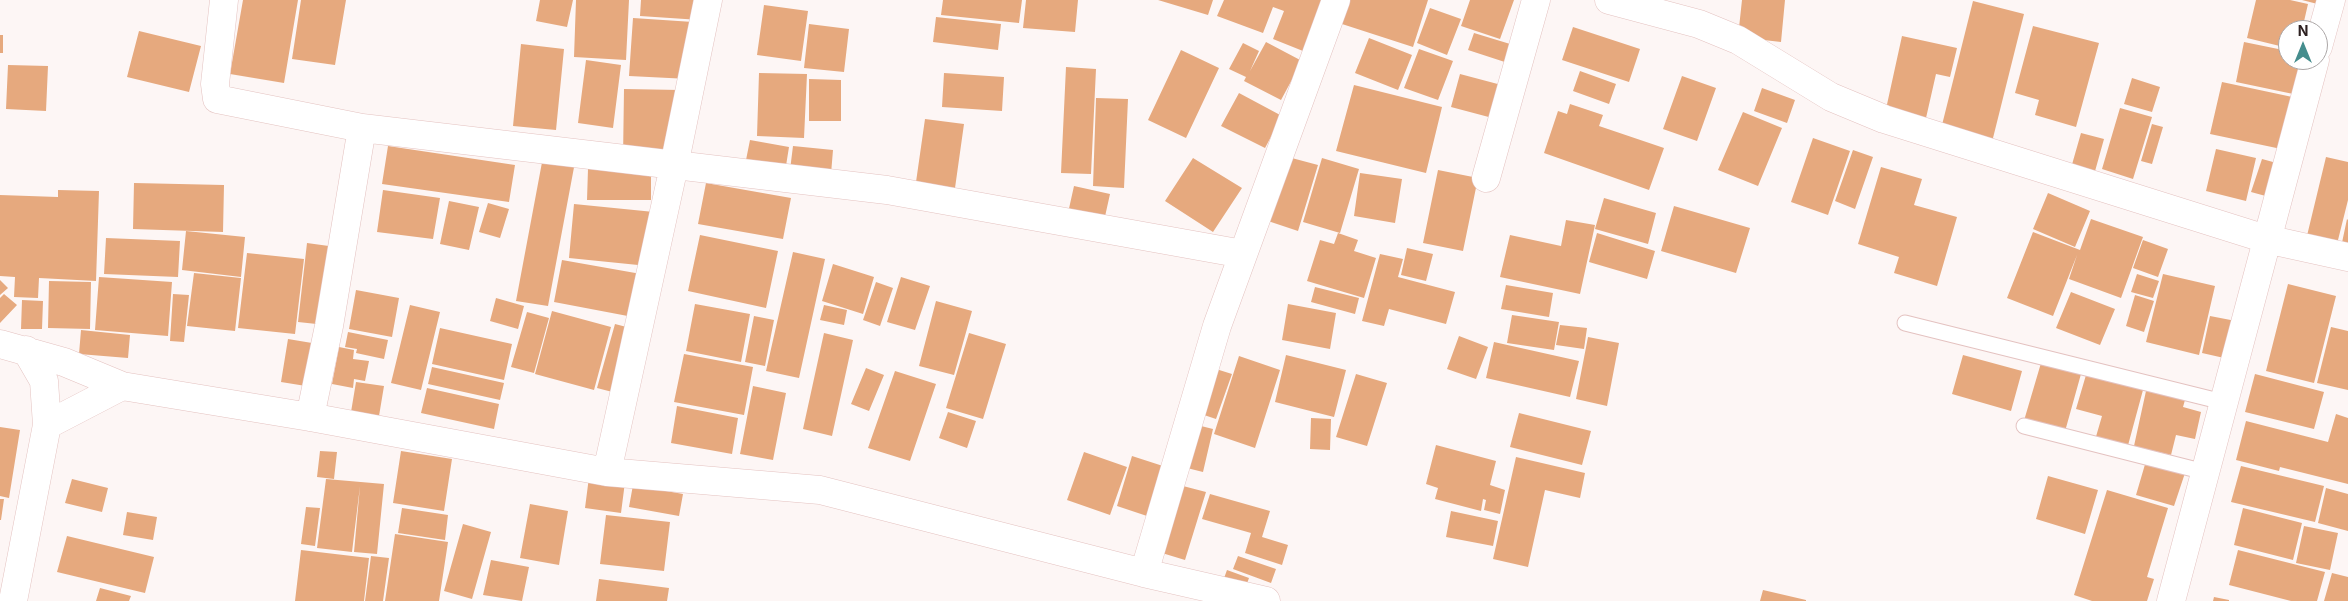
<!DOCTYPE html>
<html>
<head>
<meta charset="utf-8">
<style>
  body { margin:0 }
  #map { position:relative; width:2348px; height:601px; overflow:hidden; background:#fdf6f5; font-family:Inter,sans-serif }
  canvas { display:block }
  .north { position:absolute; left:2278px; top:20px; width:50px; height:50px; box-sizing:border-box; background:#fff; border:1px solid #aba6a6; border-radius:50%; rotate:0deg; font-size:14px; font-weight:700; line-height:20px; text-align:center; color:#2e2121 }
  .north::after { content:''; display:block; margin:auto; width:18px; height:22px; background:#458d8d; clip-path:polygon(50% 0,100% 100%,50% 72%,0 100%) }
</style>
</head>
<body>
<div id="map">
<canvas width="2348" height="601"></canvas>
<div class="north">N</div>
</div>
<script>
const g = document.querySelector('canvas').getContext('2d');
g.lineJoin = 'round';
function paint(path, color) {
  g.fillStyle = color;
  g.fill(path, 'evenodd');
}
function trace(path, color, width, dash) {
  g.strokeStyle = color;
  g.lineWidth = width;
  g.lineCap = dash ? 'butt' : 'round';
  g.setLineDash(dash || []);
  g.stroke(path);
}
paint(new Path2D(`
  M243,0H298L284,83L230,74Z
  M301,0H346L335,65L292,59Z
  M540,0H573L567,27L536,21Z
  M576,0H629L626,60L574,57Z
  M641,0H702L700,20L640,16Z
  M943,0H1022L1019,23L941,15Z
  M1026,0H1078L1075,32L1023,28Z
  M1158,0H1213L1208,15Z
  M1224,0H1323L1303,51L1273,39L1284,11L1273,7L1263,33L1217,16Z
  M1350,0H1428L1413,47L1342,24Z
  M1470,0H1514L1500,39L1461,26Z
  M1742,0H1785L1781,42L1738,37Z
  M2256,0H2290L2308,4L2302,30H2288V48L2247,38Z
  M2302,0H2330L2329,7Z
  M1973,1L2024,14L1991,146L1940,133Z
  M764,5L808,11L801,61L757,55Z
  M1430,8L1461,19L1447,55L1417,43Z
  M936,17L1001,24L998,50L933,42Z
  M633,18L693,22L689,79L629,76Z
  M809,24L849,29L844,72L804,68Z
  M2033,26L2099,43L2076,127L2035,115L2039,100L2015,93Z
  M1573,27L1640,49L1629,82L1562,60Z
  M139,31L201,46L189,92L127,77Z
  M1474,33L1520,47L1514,65L1468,50Z
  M0,35H3V53H0Z
  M1902,36L1957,48L1950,77L1936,74L1926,118L1886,109Z
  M1369,38L1412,55L1398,90L1355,73Z
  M1266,42L1302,61L1281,100L1244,81L1246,77L1229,69L1243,43L1259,51L1250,71Z
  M2244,42L2288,51V60H2305L2298,95L2236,82Z
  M521,44L564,49L556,130L513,126Z
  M1419,49L1453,61L1438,100L1404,88Z
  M1181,50L1219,68L1186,138L1148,120Z
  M586,60L621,65L613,128L578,123Z
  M8,65L48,66L46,111L6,109Z
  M1066,67L1096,69L1091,174L1061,173Z
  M1580,71L1616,84L1609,104L1573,91Z
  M759,73L807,74L804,138L757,136Z
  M944,73L1004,77L1002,111L942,107Z
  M1460,74L1509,87L1500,120L1451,107Z
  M1682,76L1716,88L1697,141L1663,129Z
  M2132,78L2160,87L2152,112L2124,104Z
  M809,79L841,80V121H809Z
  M2222,82L2297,98L2286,150L2210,134Z
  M1354,85L1442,107L1426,173L1336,151Z
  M1762,88L1795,100L1787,123L1754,111Z
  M624,89L680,90L678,160L623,159Z
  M1239,93L1282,116L1265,148L1221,126Z
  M1096,98L1128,99L1124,188L1093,186Z
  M1570,104L1603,115L1599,126L1664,148L1649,190L1544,153L1558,111L1567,114Z
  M2120,108L2152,117L2133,179L2102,169Z
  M1743,112L1782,128L1758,186L1718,170Z
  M925,119L964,124L955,188L916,182Z
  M2152,124L2163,127L2152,164L2141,161Z
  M2081,133L2104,139L2092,182L2069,175Z
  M1813,138L1850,151L1828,215L1791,202Z
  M750,140L789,147L785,172L745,165Z
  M388,146L515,165L509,202L382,184Z
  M793,146L833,150L831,174L790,170Z
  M2216,149L2256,158L2246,201L2206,191Z
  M1853,150L1873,157L1855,209L1835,201Z
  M543,157L575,162L548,306L516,301Z
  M1288,157L1318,165L1298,231L1268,221Z
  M2326,157L2348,162V200L2335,252L2305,244Z
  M1193,158L1242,188L1213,232L1165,201Z
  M1322,158L1359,169L1340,233L1303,222Z
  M2262,159L2284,165L2273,198L2251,192Z
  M1881,167L1922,179L1914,205L1957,217L1937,286L1894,273L1899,257L1858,244Z
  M588,169L651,170V200H587Z
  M1438,170L1478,178L1463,251L1423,243Z
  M1360,173L1402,179L1395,223L1354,216Z
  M134,183L224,185L223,232L133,229Z
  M706,183L791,198L783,239L698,224Z
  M1074,186L1110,194L1104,221L1068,213Z
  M58,190L99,191L96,281L39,278L38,298L14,297L15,277L0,276V195L58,197Z
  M383,190L440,198L433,239L377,232Z
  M2048,193L2090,211L2075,247L2033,229Z
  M1604,198L1656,213L1648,244L1595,229Z
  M449,201L479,207L469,250L440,244Z
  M488,203L509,209L500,238L479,232Z
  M574,204L654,212L648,266L569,258Z
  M1674,206L1750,228L1736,273L1661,251Z
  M2091,219L2143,237L2121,298L2069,279L2077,255L2053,316L2007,298L2033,232L2080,250Z
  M2347,219L2348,220V254L2340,252Z
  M1566,220L1595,225L1580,294L1500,277L1510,235L1561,246Z
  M186,231L245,237L241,277L182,270Z
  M1338,233L1358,240L1354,251L1376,258L1364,298L1307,281L1320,240L1334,244Z
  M1597,233L1655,251L1647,279L1589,262Z
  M700,235L778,251L766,308L688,291Z
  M106,238L180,241L178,277L104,274Z
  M2143,240L2168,249L2158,277L2133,268Z
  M307,243L336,247L326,325L298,322Z
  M1407,248L1433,254L1426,281L1401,275Z
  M793,252L825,259L799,378L766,371Z
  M247,253L304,259L295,334L238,328Z
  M1380,254L1403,259L1398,277L1455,292L1446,324L1389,309L1384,326L1362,321Z
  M562,260L641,274L633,317L554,302Z
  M833,264L874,277L863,314L822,301Z
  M194,273L241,278L235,331L187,326Z
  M2137,274L2159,281L2153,298L2131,292Z
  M2163,274L2215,286L2199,355L2146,342Z
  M99,277L172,282L168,336L95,330Z
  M901,277L930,286L915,330L887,322Z
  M0,280L8,288L0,295Z
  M49,281L91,282L90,329L48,328Z
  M876,282L893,288L880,326L863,320Z
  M2288,284L2336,296L2314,383L2266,371Z
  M1506,285L1553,293L1549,317L1501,309Z
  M1315,287L1359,298L1355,314L1311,302Z
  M356,290L399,298L392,337L349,329Z
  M2071,292L2115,309L2100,345L2056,328Z
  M4,294L17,305L0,323V298Z
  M173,294L189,295L184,342L170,341Z
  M2135,295L2154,301L2144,332L2126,326Z
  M496,298L524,306L518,329L490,321Z
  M22,300L43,301L42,329H21Z
  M936,301L972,311L954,375L919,366Z
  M695,304L750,314L741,362L686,351Z
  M1288,304L1336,313L1330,349L1282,340Z
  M410,305L440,312L421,390L391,383Z
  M824,305L847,310L844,325L820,320Z
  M552,311L611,327L594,390L535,374Z
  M527,312L549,318L534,373L511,367Z
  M1512,315L1559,322L1554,350L1507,343Z
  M754,316L774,320L765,366L745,362Z
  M2210,316L2241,322L2233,360L2202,353Z
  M615,324L638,330L620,394L597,388Z
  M1560,325L1587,328L1584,349L1556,345Z
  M2331,327L2348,331V390L2317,383Z
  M440,328L512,344L504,380L432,364Z
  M81,330L130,335L128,358L79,354Z
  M348,332L388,340L384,359L356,353L357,349L345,347Z
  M824,333L853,340L832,436L803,429Z
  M969,333L1006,344L983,419L946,408Z
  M1459,336L1488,347L1476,379L1447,369Z
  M1588,337L1619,343L1607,406L1576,399Z
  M288,339L318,344L312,387L281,382Z
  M1494,342L1579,361L1570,397L1486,378Z
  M339,347L354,350L353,359L369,361L365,381L354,379L353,388L332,384Z
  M684,354L753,367L744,415L674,402Z
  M1286,355L1346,370L1334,417L1275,402Z
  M1963,355L2022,371L2011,411L1952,394Z
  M1239,356L1280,370L1255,448L1214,434Z
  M2041,363L2081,374L2064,435L2023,424Z
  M432,367L504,383L500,400L428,384Z
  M866,368L884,375L869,411L851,404Z
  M1216,369L1232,374L1216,419L1201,414Z
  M895,371L936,384L910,461L868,448Z
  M1356,374L1387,383L1367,446L1336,437Z
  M2255,374L2324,392L2314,429L2245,412Z
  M2086,375L2143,390L2127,449L2095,440L2102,416L2076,409Z
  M356,382L384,386L378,422L350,418Z
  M753,386L786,393L773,460L740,454Z
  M427,388L499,404L494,429L421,413Z
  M2146,391L2185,400L2183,407L2201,412L2195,439L2176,435L2171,455L2134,446Z
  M677,406L738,418L732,454L671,443Z
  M948,412L976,421L967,448L939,438Z
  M1519,413L1591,431L1582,465L1510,447Z
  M2336,414L2348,418V484L2280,467L2279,471L2236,460L2246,421L2328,442Z
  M1311,418L1331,419L1330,450L1310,449Z
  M1197,425L1213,429L1203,472L1187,468Z
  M0,427L20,430L9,498L0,496Z
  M1436,445L1496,461L1490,485L1505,490L1500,514L1484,510L1486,500L1483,499L1481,511L1435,499L1438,488L1426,484Z
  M320,451L337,452L334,479L317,477Z
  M401,451L452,459L444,511L393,503Z
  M1084,452L1127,467L1110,515L1067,500Z
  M1132,456L1166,467L1150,517L1117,506Z
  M1516,457L1585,473L1580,498L1545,490L1528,567L1493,559Z
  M2146,461L2185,473L2174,506L2136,495Z
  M2241,466L2324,486L2315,522L2231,502Z
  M2048,476L2098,490L2085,534L2036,519Z
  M589,477L625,482L621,513L585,508Z
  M72,479L108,488L102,512L65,503Z
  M326,479L384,484L377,554L354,552L360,486L352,552L317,548Z
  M633,485L683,494L679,516L629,507Z
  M1183,486L1206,492L1185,560L1162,553Z
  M2326,488L2348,494V531L2318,523Z
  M2107,490L2168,508L2147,577L2154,579L2147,601H2092L2074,595Z
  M1210,494L1270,511L1262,537L1288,545L1282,565L1245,553L1251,533L1202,519Z
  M0,499H4L1,520H0Z
  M530,504L568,511L559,565L520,558Z
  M306,507L320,508L315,546L301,544Z
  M402,508L448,515L445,540L398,533Z
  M2243,508L2302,523L2293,560L2234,545Z
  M1451,511L1498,521L1493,546L1446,537Z
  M127,512L157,517L153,540L123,535Z
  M606,515L670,522L664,571L600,564Z
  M463,524L491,532L472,599L444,591Z
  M2304,526L2338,533L2330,570L2296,563Z
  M395,534L448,542L439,601H385Z
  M67,536L154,557L145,593L57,572Z
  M301,550L369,558L364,601H295Z
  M2238,550L2325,572L2317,601H2291L2229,585Z
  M371,556L389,558L383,601H365Z
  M1238,556L1276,569L1271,583L1233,569Z
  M491,560L529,567L522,601L483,595Z
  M1227,570L1249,578L1245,589L1223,581Z
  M2332,573L2348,577V601H2324Z
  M599,579L669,588L667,601H596Z
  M100,588L131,596L129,601H96Z
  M1763,590L1806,600V601H1760Z
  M2214,597L2229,600V601H2213Z`), '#e6a97e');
const service = new Path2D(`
  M1905,323L2223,402
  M2024,426L2205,472`);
const minor = new Path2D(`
  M224,0L215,84L217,99L362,128
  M1609,0L1699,24L1738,40L1831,97L1884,119L2266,239L2348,257
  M2318,47L2331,0
  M1486,178L1536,0
  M0,344L64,362L122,386L310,417L607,472L820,490L1144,573L1266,601
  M310,417L329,326L362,128L887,190L1243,254
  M47,425L122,386
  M607,472L674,166L708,0
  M1144,573L1217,326L1336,0
  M13,601L47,425L44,381L26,350
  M2171,601L2315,60`);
trace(service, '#e4c2c0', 17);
trace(minor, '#e4c2c0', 29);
trace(service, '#fff', 15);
trace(minor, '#fff', 28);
</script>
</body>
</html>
